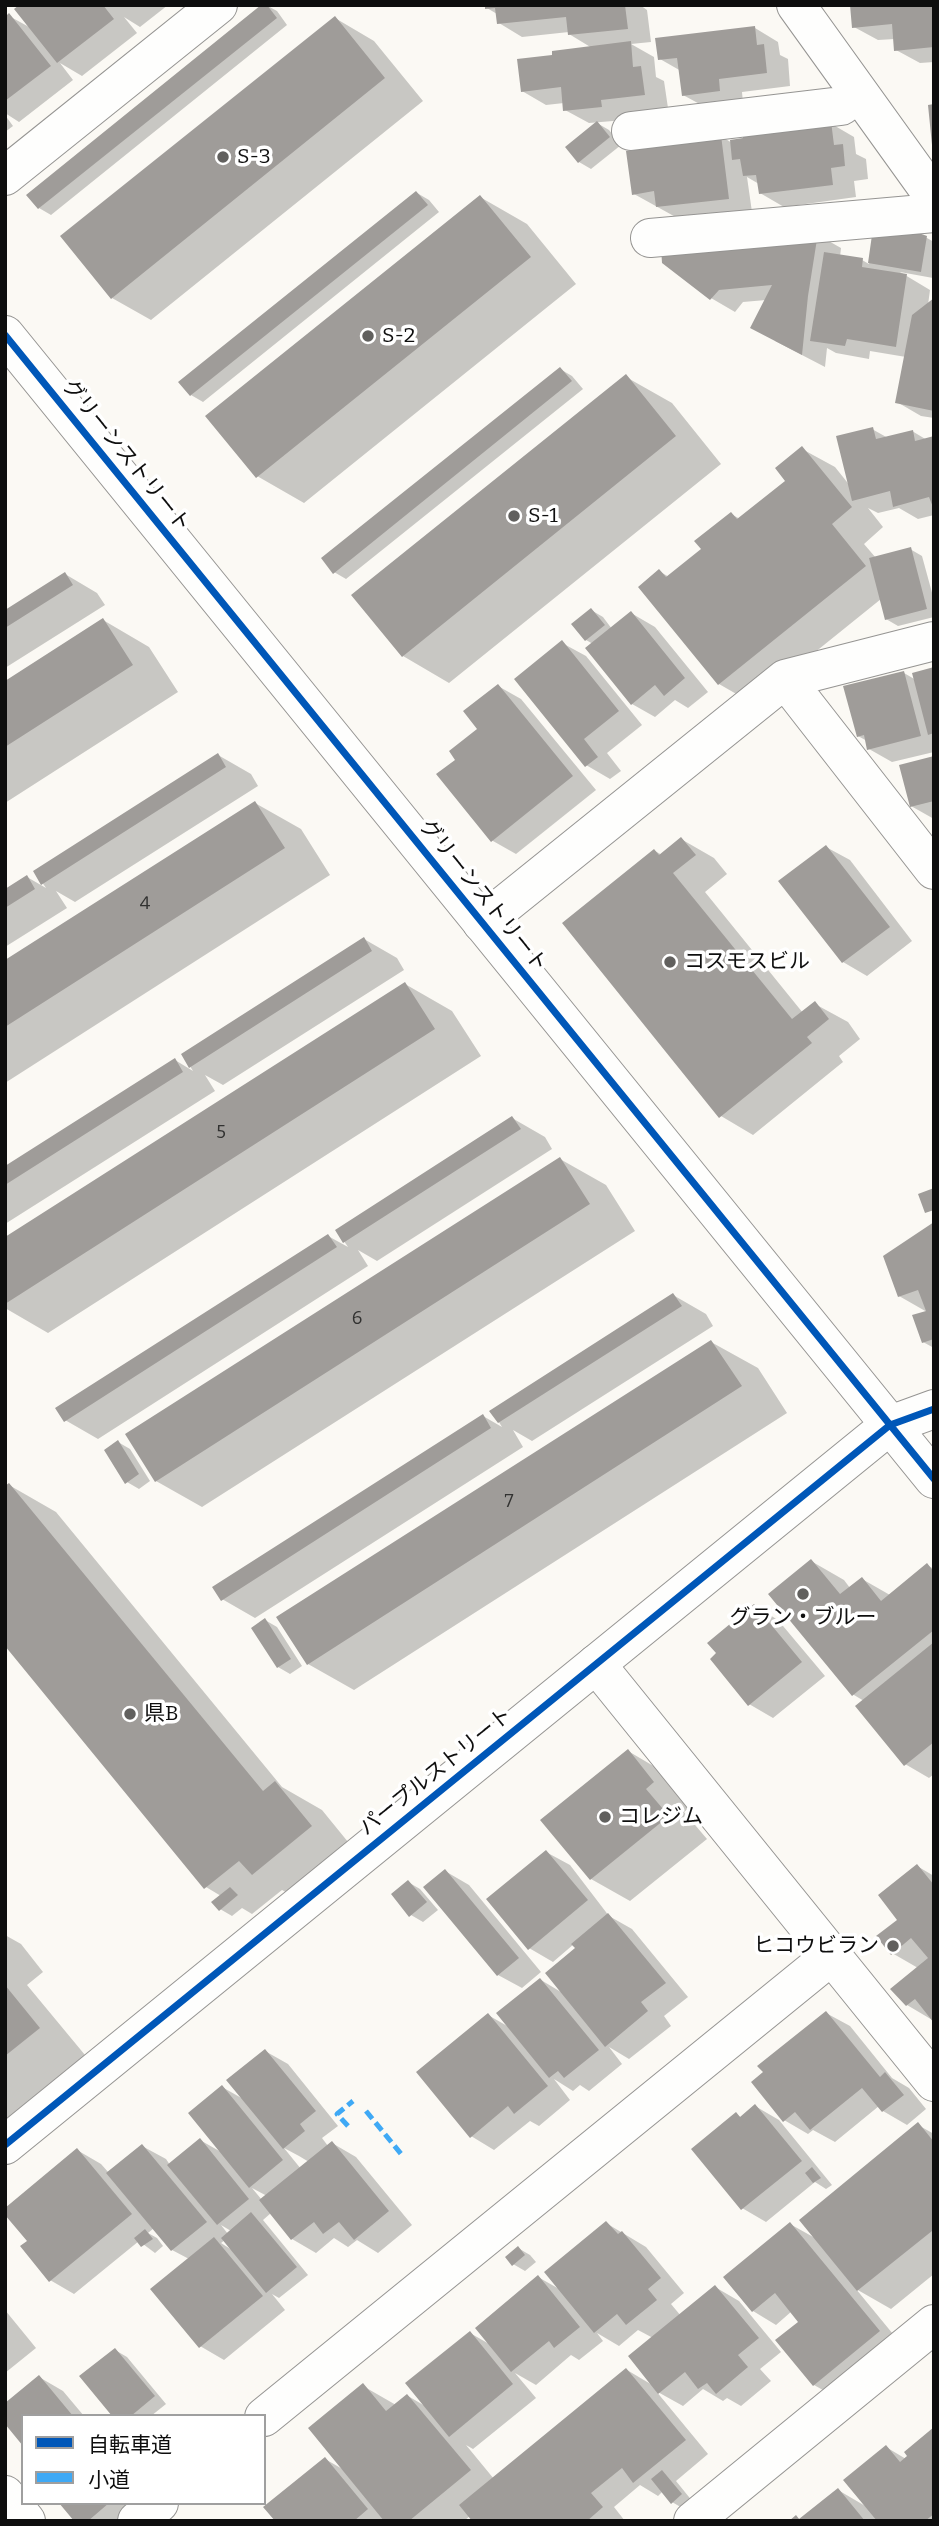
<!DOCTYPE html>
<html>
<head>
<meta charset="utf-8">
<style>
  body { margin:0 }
  #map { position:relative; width:939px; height:2526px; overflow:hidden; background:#fbf9f4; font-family:Bitter,"Noto Sans JP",serif }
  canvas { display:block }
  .frame { position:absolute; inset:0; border:7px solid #0e0e0e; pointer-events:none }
  .legend { position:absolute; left:21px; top:2414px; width:245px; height:91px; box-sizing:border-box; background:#fff; border:2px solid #9f9f9f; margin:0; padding:9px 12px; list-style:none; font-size:21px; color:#0e0e0e }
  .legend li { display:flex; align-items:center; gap:14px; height:35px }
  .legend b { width:35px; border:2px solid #9f9f9f }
</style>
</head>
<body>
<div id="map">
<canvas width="939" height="2526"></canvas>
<div class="frame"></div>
<ul class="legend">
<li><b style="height:9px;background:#0057b8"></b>自転車道</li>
<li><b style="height:9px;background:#3fa9f5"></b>小道</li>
</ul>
</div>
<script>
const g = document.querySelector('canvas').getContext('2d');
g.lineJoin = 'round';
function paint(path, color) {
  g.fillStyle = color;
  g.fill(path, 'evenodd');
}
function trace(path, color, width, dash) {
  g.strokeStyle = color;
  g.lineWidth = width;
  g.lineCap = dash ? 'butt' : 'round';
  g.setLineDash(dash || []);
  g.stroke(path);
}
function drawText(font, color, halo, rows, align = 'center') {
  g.font = font + ' Bitter,"Noto Sans JP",serif';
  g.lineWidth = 7;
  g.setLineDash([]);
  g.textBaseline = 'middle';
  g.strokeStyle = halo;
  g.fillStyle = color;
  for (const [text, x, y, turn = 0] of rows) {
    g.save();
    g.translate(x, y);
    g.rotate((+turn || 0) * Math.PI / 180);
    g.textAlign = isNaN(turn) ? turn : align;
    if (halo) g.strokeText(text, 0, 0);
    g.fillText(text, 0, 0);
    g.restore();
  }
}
paint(new Path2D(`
  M22,5H168L140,27L124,17L137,33L82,76L60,63L73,80L19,122L5,113V19L9,16L31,28Z
  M266,5L277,11L287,25L51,215L39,208Z
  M486,5H640L647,10L651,42L631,44L654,57L656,77L664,81L668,108L624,113L625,120L589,123L565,110L564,103L546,105L522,91L554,57L592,48L569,34V32L522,37L499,23L497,14L487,8Z
  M934,5V62L920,63L896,50L895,39L878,40L854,27Z
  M335,18L374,41L423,101L151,320L112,298Z
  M755,28L778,42L780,55L788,59L790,86L742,92L743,103L707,108L683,95L681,71L660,59Z
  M5,115L13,126L5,132Z
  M597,123L609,130L621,145L591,169L579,162L567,148Z
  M830,123L854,137L856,154L866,159L868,179L854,181L856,197L784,207L760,193L759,184L747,177L752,212L681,220L634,194L721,136L732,143Z
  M417,193L429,200L439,212L203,402L191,395Z
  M480,197L527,224L576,284L304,503L257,476Z
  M818,235L841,248L840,257L862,260L869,264L874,236L927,238L934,242L933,278L900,272L930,290L928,305L934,300V418L921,416L897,402L906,357L870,351L869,359L836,353L827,348L825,367L775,341L766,300L743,302L735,312L711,298L664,262Z
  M560,369L572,376L583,389L346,579L334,572Z
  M626,377L672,403L721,464L449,683L403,656Z
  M872,429L888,438L912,431L927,440L934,438V515L918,519L899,508L878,513L868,508L883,527L864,544L876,558L910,549L922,556L934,600V617L898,626L886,619L881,599L752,703L719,684L641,587L659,571L669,577L703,549L731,514L740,519L787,481L802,449L835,467L851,487Z
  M65,574L97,593L105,605L5,668V612Z
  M591,610L603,617L612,629L631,613L655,627L708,692L688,708L675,700L655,717L632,704L593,644L586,640Z
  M103,620L149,647L178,692L5,803V683Z
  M562,643L586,656L642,725L607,753L621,771L610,779L586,765Z
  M934,669V752L892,762L869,749L867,741L858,736L904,673L916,680Z
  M498,686L521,699L596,790L516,854L493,841L439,775L457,760L480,729Z
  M218,755L251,774L258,786L75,902L56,891L67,908L5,947V891L27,877L46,888L35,872Z
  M934,758V819L911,806Z
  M255,803L301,829L330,875L5,1083V962Z
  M681,839L714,858L727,874L705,892L803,1013L815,1004L848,1022L860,1039L839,1056L843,1062L753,1135L721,1116L655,851L662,855Z
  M826,847L850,860L912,941L867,976L843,962Z
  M364,939L397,958L404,970L223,1085L205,1075L215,1091L5,1224V1168L175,1060L193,1071L183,1055Z
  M405,984L452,1011L481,1056L48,1333L5,1308V1239Z
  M512,1118L545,1137L552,1149L377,1261L358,1250L368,1266L98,1439L65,1420L328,1236L348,1247L337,1231Z
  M560,1159L606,1185L635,1231L202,1507L156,1481Z
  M934,1224V1348L923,1342L927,1312L899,1296Z
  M673,1295L706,1314L713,1326L532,1441L513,1430L523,1447L255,1618L222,1599L483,1416L502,1427L492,1411Z
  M711,1342L758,1368L787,1413L354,1690L308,1664Z
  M118,1442L130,1449L150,1481L139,1489L127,1482Z
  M9,1485L56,1512L282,1787L322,1810L357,1853L300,1900L282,1890L252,1914L242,1908L232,1916L220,1909L221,1896L206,1887Z
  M811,1561L844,1580L850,1588L862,1579L890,1595L927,1565L934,1569V1774L929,1778L905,1764L864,1701L854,1695L770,1594Z
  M755,1606L778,1620L825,1676L773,1718L749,1704Z
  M265,1620L277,1627L302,1666L290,1674L278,1667Z
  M628,1751L667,1774L693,1805L684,1812L707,1839L630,1901L591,1879Z
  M546,1852L570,1865L609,1916L632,1929L688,1997L664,2016L671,2026L629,2059L609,2047L622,2064L589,2091L580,2085L573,2091L554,2079L570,2100L539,2126L530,2121L494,2150L471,2136L488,2015L509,2027L541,1980L561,1992L578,1948L574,1944L553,1962L529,1948Z
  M917,1866L934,1876V2021L907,2005L918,1968L892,1953L899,1920Z
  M445,1871L469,1885L541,1972L522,1988L498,1975Z
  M408,1882L420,1889L438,1910L423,1922L411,1915Z
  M5,1935L21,1944L43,1972L27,1985L85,2055L5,2120Z
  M826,2013L850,2026L892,2078L909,2088L926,2109L907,2125L883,2111L879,2106L835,2142L813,2130L808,2134L784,2120Z
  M265,2051L288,2064L338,2126L322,2138L328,2146L332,2143L356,2157L412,2225L378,2253L357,2240L348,2247L334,2238L316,2253L292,2239L271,2213L263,2220L308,2275L279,2298L272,2294L285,2310L224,2360L200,2346L189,2259L172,2250L154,2228L148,2233L157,2238L163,2246L155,2253L139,2241L74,2294L50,2280L29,2241L77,2150L101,2164L109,2173L142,2146L166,2159L170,2165L200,2140L221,2152L222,2087L245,2100ZM284,2148L299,2156L309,2162L301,2169ZM252,2188L267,2196L262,2200ZM221,2225L231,2231L228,2234ZM225,2240L232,2250L221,2243Z
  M755,2106L779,2120L832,2185L826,2189L815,2182L766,2222L742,2208L736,2114L742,2118Z
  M918,2125L934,2134V2274L891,2309L856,2289L902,2345L837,2398L814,2385L800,2322L792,2311L776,2325L753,2311L790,2224L815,2238Z
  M606,2223L646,2247L684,2293L671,2304L681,2316L715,2287L739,2301L781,2352L760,2369L771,2381L741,2406L727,2398L723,2401L703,2389L683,2406L656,2391L708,2454L676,2481L693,2502L684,2509L672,2502L663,2491L658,2496L640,2485L614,2507L625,2521H475L470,2516L464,2521H277L325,2459L346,2471L363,2386L396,2405L408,2396L425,2406L470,2333L491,2345L538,2277L561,2290ZM638,2330L653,2338L654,2386L627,2370L494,2479L466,2445L473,2449L536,2398L515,2373L536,2385L571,2355L579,2360L603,2341L597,2333L619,2346Z
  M518,2248L530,2255L536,2262L525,2271L513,2264Z
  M5,2310L36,2348L5,2373Z
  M115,2350L127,2357L166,2404L151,2416H114Z
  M39,2377L63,2391L84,2416H23L5,2422Z
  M934,2430V2521H791L796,2517L801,2520L838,2490L867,2507L886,2447L906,2459Z
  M61,2503H149L127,2521H76Z`), '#0003');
paint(new Path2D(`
  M19,5H103L114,19L57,63L14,9Z
  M261,5H267L277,18L38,209L26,195Z
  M485,5H625L628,29L568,35L566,17L497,24L495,8L485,9Z
  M850,5H934V47L894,51L892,24L852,28Z
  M9,13L51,66L5,101V17Z
  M335,16L385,78L111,299L60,236Z
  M755,26L757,45L764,44L767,73L719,79L720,91L682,96L677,58L658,60L655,38Z
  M631,41L633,67L641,66L645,95L601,100L602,107L563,111L561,87L521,92L517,59L552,55V51Z
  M934,104V145H932L928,105Z
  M597,121L610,137L578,163L565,147Z
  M831,121L834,145L843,144L845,166L831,168L833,185L759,194L756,175L743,176L740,159L732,160L730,140L743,138V131Z
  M721,135L729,199L656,207L654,191L632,195L626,151L673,145Z
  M416,191L428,205L190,396L178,382Z
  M480,195L531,257L256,478L205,416Z
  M913,231L927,236L921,272L868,263L872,235Z
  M818,233L808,296L802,355L750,328L772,285L719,290L710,300L662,263L661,247Z
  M824,252L863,258L862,267L907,274L896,347L847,339L845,346L810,341Z
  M934,298V411L895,403L912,315Z
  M560,367L572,381L333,574L321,558Z
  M626,374L676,436L402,657L351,595Z
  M873,427L876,439L913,430L915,441L934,436V510L929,497L893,507L890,491L852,501L836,436Z
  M802,446L852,507L832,524L866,566L718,685L638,587L659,569L666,577L701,549L694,541L731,512L737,519L785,481L775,468Z
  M911,547L927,609L885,620L869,558Z
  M65,572L73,585L5,628V610Z
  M591,608L605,625L585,641L571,624Z
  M631,611L685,678L664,696L655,685L631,705L585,648Z
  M103,618L133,665L5,747V681Z
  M562,640L619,711L584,739L598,757L585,767L514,679Z
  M934,667V733L928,735L912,673Z
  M904,671L921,736L867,750L864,735L857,737L843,686Z
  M498,684L573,776L491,842L436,774L455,760L449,751L477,729L463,711Z
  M218,753L226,767L41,885L33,871Z
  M934,756V801L910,807L899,765Z
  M255,801L285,848L5,1027V960Z
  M681,837L696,855L673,873L792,1019L815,1001L829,1019L807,1037L812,1043L719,1118L562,923L654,849L659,855Z
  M826,845L890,927L842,963L778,881Z
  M27,875L35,889L5,908V889Z
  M364,937L372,951L189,1068L181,1054Z
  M405,982L435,1029L5,1304V1237Z
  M175,1058L183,1072L5,1185V1166Z
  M512,1116L521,1129L343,1243L335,1230Z
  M560,1157L590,1204L155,1482L125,1434Z
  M934,1188V1210L925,1213L918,1194Z
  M934,1222V1339L922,1343L912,1315L926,1311L918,1290L898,1297L883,1256Z
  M328,1234L337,1247L64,1422L55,1408Z
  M673,1293L682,1306L498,1423L489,1411Z
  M711,1340L742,1386L307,1665L276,1617Z
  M483,1414L491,1428L221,1601L212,1587Z
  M118,1440L139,1474L125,1484L104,1450Z
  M9,1483L263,1791L275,1781L312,1826L252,1875L239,1861L204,1889L5,1646V1486Z
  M811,1559L840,1594L862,1577L881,1601L927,1563L934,1572V1630L852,1696L768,1594Z
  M754,1604L802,1662L748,1706L710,1659L716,1653L707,1643Z
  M265,1618L291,1659L277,1668L251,1628Z
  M934,1642V1742L904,1766L855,1706Z
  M628,1749L654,1782L646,1789L669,1816L590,1880L540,1820Z
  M546,1850L588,1900L528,1950L486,1899Z
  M917,1864L934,1885V2023L915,1999L906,2006L890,1989L928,1958L911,1938L891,1955L876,1936L897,1920L878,1895Z
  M445,1869L519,1958L497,1976L423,1887Z
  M408,1880L427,1902L409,1917L391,1894Z
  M230,1887L238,1895L219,1911L211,1902Z
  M608,1913L666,1983L641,2002L648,2011L605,2047L545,1973L575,1948L571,1944Z
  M540,1978L599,2050L564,2078L558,2071L549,2078L496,2013Z
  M5,1985L40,2028L5,2056Z
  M826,2011L880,2077L885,2072L904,2095L882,2112L862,2088L810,2130L795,2112L783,2122L751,2082L763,2072L757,2066Z
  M488,2013L548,2086L514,2114L508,2106L470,2138L416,2072Z
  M265,2049L316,2111L300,2124L305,2131L283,2149L226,2080Z
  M222,2085L283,2160L249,2188L188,2113Z
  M755,2104L802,2161L741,2210L691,2149L736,2112L740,2117Z
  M918,2122L934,2142V2233L932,2231L857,2291L799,2220Z
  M200,2138L249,2199L217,2225L167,2165Z
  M332,2141L389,2211L354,2240L339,2222L323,2234L314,2222L291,2240L259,2200Z
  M142,2144L207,2222L171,2251L106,2173Z
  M77,2148L132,2214L49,2282L20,2246L27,2241L5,2215V2208Z
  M812,2167L821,2178L813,2183L805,2173Z
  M251,2212L297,2267L266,2293L221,2238Z
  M606,2221L618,2234L622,2231L661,2278L648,2289L657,2300L626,2325L617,2314L594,2333L544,2272Z
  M790,2222L880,2331L813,2386L775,2340L798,2322L775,2293L752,2312L723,2277Z
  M145,2229L153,2239L141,2247L134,2238Z
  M214,2237L263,2296L199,2348L150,2289Z
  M518,2246L525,2255L512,2266L505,2257Z
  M538,2275L580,2327L554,2348L549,2341L511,2372L475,2328Z
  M715,2285L759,2338L738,2355L748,2367L716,2394L707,2383L698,2389L685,2372L658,2394L628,2356Z
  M470,2331L513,2384L449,2437L405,2383Z
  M115,2348L155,2396L131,2416H112L79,2376Z
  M626,2368L686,2440L633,2483L622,2468L591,2493L603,2507L587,2521H472L459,2505Z
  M39,2375L73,2416H23V2446L5,2424V2403Z
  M363,2383L386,2411L407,2394L471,2470L409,2521H384L308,2428Z
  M934,2427V2514L925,2521H877L843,2480L886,2445L900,2462L907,2456L904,2452Z
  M325,2457L368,2509L354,2521H275L263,2507Z
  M662,2470L682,2494L671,2504L651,2479Z
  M838,2488L865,2521H789L796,2515L799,2519Z
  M59,2503H109L88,2521H74Z`), '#9f9c99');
const minor = new Path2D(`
  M796,5L934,197
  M631,131L841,106L859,93
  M5,176L218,5
  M650,238L934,213
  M785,679L934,870
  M482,923L785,679L934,641
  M596,1664L934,2082
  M264,2417L831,1956
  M5,2495L26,2521
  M137,2521L159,2503
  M693,2521L934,2324`);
const tertiary = new Path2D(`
  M5,335L934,1479
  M5,2145L890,1425L934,1409`);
trace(minor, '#959492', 40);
trace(tertiary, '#959492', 40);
trace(minor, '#fefefd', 38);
trace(tertiary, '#fefefd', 38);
trace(new Path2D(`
  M366,2111L402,2155
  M348,2126L337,2114L353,2101`), '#3fa9f5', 5, [10, 5]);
trace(new Path2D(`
  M5,335L934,1479
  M5,2145L890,1425L934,1409`), '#0057b8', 7);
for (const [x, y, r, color] of [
  [223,157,7,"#61605e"],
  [368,336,7,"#61605e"],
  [514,516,7,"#61605e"],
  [670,962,7,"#61605e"],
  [803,1594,7,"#61605e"],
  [130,1714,7,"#61605e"],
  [605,1817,7,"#61605e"],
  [893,1946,7,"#61605e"]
]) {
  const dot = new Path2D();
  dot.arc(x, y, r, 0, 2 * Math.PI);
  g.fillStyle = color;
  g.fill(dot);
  trace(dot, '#fff', 2.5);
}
drawText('18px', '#323231', null, [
  ["4",145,904],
  ["5",221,1133],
  ["6",357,1319],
  ["7",509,1502]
]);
drawText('21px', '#0e0e0e', '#fff', [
  ["S-3",237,157],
  ["S-2",382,336],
  ["S-1",528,516],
  ["コスモスビル",684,962],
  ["グラン・ブルー",803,1618,"center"],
  ["県B",144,1714],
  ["コレジム",619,1817],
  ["ヒコウビラン",879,1946,"right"]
], 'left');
drawText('21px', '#0e0e0e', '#fff', [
  ["グリーンストリート",126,456,51],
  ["グリーンストリート",483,896,51],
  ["パープルストリート",436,1772,-39]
]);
</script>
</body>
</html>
